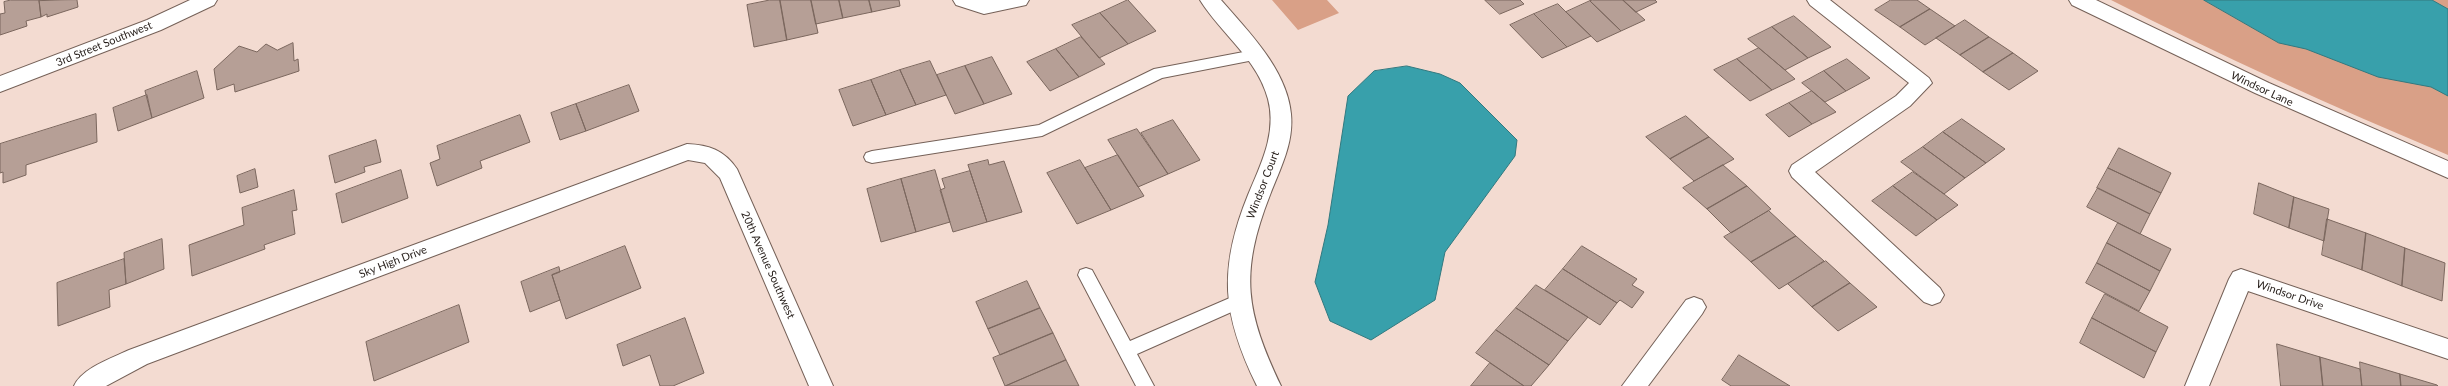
<!DOCTYPE html>
<html>
<head>
<meta charset="utf-8">
<style>
  body { margin:0 }
  canvas { display:block; background:#f3dbd1 }
</style>
</head>
<body>
<canvas width="2448" height="386"></canvas>
<script>
const g = document.querySelector('canvas').getContext('2d');
g.lineJoin = 'round';
function paint(path, color) {
  g.fillStyle = color;
  g.fill(path, 'evenodd');
}
function trace(path, color, width, dash) {
  g.strokeStyle = color;
  g.lineWidth = width;
  g.lineCap = dash ? 'butt' : 'round';
  g.setLineDash(dash || []);
  g.stroke(path);
}
function drawText(font, color, halo, rows, align = 'center') {
  g.font = font + ' Lato,sans-serif';
  g.lineWidth = 3.5;
  g.setLineDash([]);
  g.textBaseline = 'middle';
  g.strokeStyle = halo;
  g.fillStyle = color;
  for (const [text, x, y, turn = 0] of rows) {
    g.save();
    g.translate(x, y);
    g.rotate((+turn || 0) * Math.PI / 180);
    g.textAlign = isNaN(turn) ? turn : align;
    if (halo) g.strokeText(text, 0, 0);
    g.fillText(text, 0, 0);
    g.restore();
  }
}
paint(new Path2D(`
  M1272,0H1327L1339,13L1298,30Z
  M2111,0H2448V155C2334,107 2221,56 2111,0Z`), '#d9a087');
const water = new Path2D(`
  M2204,0H2432L2448,9V96L2431,87L2378,77L2306,49L2279,43Z
  M1407,66L1440,74L1460,83L1517,140L1515,156L1445,252L1435,300L1371,340L1330,321L1315,282L1328,225L1348,96L1374,71Z`);
paint(water, '#38a0ab');
trace(water, '#32797f', 1);
const building = new Path2D(`
  M11,0H39L41,17L26,21L27,26L0,35V14L5,13L4,2Z
  M77,0L78,7L47,17V14L41,17L39,1Z
  M770,0H780L787,40L754,47L747,5Z
  M780,0H811L818,33L787,40Z
  M811,0H839L843,18L816,24Z
  M839,0H869L872,12L843,18Z
  M869,0H899L900,6L872,12Z
  M1128,0L1156,31L1128,44L1100,13Z
  M1485,0H1520L1524,4L1500,14Z
  M1593,0H1623L1645,20L1621,31L1590,1Z
  M1623,0H1655L1657,2L1636,12Z
  M1891,0H1917L1930,9L1900,27L1875,10Z
  M1590,1L1621,31L1597,42L1566,12Z
  M1558,4L1566,12L1591,36L1567,47L1534,14Z
  M1930,9L1955,26L1925,45L1900,27Z
  M1100,13L1128,44L1099,58L1072,25Z
  M1534,14L1567,47L1542,58L1510,25Z
  M1794,16L1831,47L1808,58L1772,27Z
  M1965,20L1989,37L1960,55L1936,38Z
  M1772,27L1808,58L1785,70L1748,39Z
  M1081,37L1105,64L1079,77L1056,49Z
  M1989,37L2013,53L1983,72L1960,55Z
  M293,43L294,61L298,59L299,71L235,92L234,84L217,90L214,69L239,46L257,52L266,44L277,50Z
  M1759,48L1785,70L1795,79L1772,90L1737,59Z
  M1056,49L1079,77L1050,91L1027,62Z
  M2013,53L2038,71L2009,90L1983,72Z
  M992,57L1012,94L984,104L965,66Z
  M1737,59L1772,90L1750,101L1714,70Z
  M1847,59L1870,78L1846,91L1824,71Z
  M930,61L946,95L916,105L900,70Z
  M965,66L984,104L955,114L937,75Z
  M900,70L916,105L886,115L871,80Z
  M197,71L204,98L152,118L145,91Z
  M1824,71L1846,91L1825,102L1802,83Z
  M871,80L886,115L853,126L839,90Z
  M629,85L639,111L586,131L576,104Z
  M1812,91L1836,112L1812,124L1789,103Z
  M147,95L152,118L118,131L113,108Z
  M1789,103L1812,124L1789,137L1766,115Z
  M576,104L586,131L560,140L551,113Z
  M96,114L97,142L26,165V175L3,183V172L0,173V144Z
  M520,115L530,142L480,161L482,168L437,186L430,163L440,159L437,146Z
  M1686,116L1709,137L1670,159L1646,137Z
  M1962,119L2005,149L1986,163L1943,132Z
  M1173,120L1200,160L1168,174L1141,133Z
  M1137,129L1168,174L1138,187L1108,140Z
  M1943,132L1986,163L1965,178L1923,147Z
  M1709,137L1734,159L1694,181L1670,159Z
  M376,140L381,162L364,167L365,172L335,183L329,156Z
  M1923,147L1965,178L1944,194L1901,162Z
  M2119,148L2171,173L2161,193L2108,168Z
  M1118,155L1144,196L1111,210L1085,168Z
  M988,160L989,165L1004,161L1022,212L987,222L968,165Z
  M1080,160L1111,210L1077,224L1047,173Z
  M1723,165L1747,186L1707,209L1683,188Z
  M2108,168L2161,193L2150,214L2097,188Z
  M255,169L258,187L240,193L237,176Z
  M401,170L408,198L342,223L336,194Z
  M935,170L950,222L916,232L901,179Z
  M970,171L987,222L953,232L940,190L945,188L942,179Z
  M1913,172L1944,194L1958,205L1937,220L1893,186Z
  M901,179L916,232L881,242L867,189Z
  M2259,183L2294,197L2289,228L2254,214Z
  M1747,186L1771,209L1731,233L1707,209Z
  M1893,186L1937,220L1916,236L1872,201Z
  M2098,188L2150,214L2140,234L2087,207Z
  M294,190L297,210L292,211L295,234L264,245L265,249L192,276L189,245L244,225L242,208Z
  M2294,197L2329,209L2324,241L2289,228Z
  M1769,211L1796,236L1751,262L1724,237Z
  M2327,219L2366,233L2362,270L2322,255Z
  M2118,223L2171,249L2160,271L2107,243Z
  M2366,233L2405,248L2402,286L2362,270Z
  M1796,236L1824,261L1779,289L1751,262Z
  M162,239L164,269L126,284L124,253Z
  M2107,243L2160,271L2150,291L2097,263Z
  M625,246L641,288L566,319L552,275Z
  M1582,246L1637,279L1632,285L1644,292L1632,308L1620,300L1617,303L1563,269Z
  M2405,248L2445,263L2442,301L2402,286Z
  M124,259L126,284L109,290L110,307L58,326L57,283Z
  M1826,261L1850,283L1812,307L1788,284Z
  M2097,263L2150,291L2139,311L2086,283Z
  M559,267L560,272L552,275L560,300L530,312L521,282Z
  M1563,269L1617,303L1600,325L1545,290Z
  M1027,281L1040,308L988,329L976,302Z
  M1850,283L1877,307L1838,331L1812,307Z
  M1536,285L1588,317L1568,341L1516,308Z
  M2105,294L2168,327L2156,352L2092,318Z
  M459,305L469,342L374,381L366,342Z
  M1040,308L1053,333L1000,355L988,329Z
  M1516,308L1568,341L1549,365L1496,330Z
  M685,318L704,373L673,386H660L650,355L623,366L617,345Z
  M2092,318L2156,352L2144,378L2080,343Z
  M1496,330L1549,365L1531,386H1524L1476,353Z
  M1053,333L1066,360L1005,386L993,358Z
  M2277,344L2320,357L2323,386H2281Z
  M1739,355L1790,386H1731L1722,380Z
  M2320,357L2360,369L2362,386H2323Z
  M1066,360L1079,386H1006Z
  M2360,362L2400,374L2401,386H2362Z
  M1490,363L1524,386H1471Z
  M2400,374L2437,385L2438,386H2401Z`);
paint(building, '#b69f96');
trace(building, '#7b675e', 1);
const service = new Path2D(`
  M1254,50L1259,51L1261,55L1259,59L1162,78L1042,136L872,163L866,161L864,157L866,153L872,151L1039,125L1154,69Z
  M1086,268L1092,270L1130,341L1239,294L1245,296L1248,301L1245,306L1137,354L1154,386H1136L1078,275L1080,270Z`);
const minor = new Path2D(`
  M190,0H217L214,5L161,30L0,92V76L147,20Z
  M953,0H1029L1026,5L984,14L956,5Z
  M1200,0H1221C1249,32 1287,70 1291,114C1294,143 1280,169 1270,195C1239,274 1246,312 1281,386H1257C1222,315 1218,269 1248,195C1261,164 1277,133 1268,99C1257,58 1221,34 1200,0Z
  M1807,0H1830L1929,78L1932,83L1910,106L1815,172L1940,288L1944,295L1940,302L1932,305L1924,302L1792,177L1789,171L1792,165L1896,96L1909,83L1810,5Z
  M2069,0H2096L2269,83L2448,161V178L2255,93L2072,5Z
  M687,144C709,145 724,150 737,169L833,386H809L720,178L705,163L688,160L147,364L106,386H74C82,368 112,358 129,350Z
  M2241,269L2448,339V359L2248,291L2209,386H2185L2229,279L2233,272Z
  M1694,297L1702,300L1706,307L1702,314L1648,386H1622L1686,300Z`);
trace(service, '#756158', 2);
trace(minor, '#756158', 2);
paint(service, '#fff');
paint(minor, '#fff');
drawText('11px', '#251d19', '#fff', [
  ["3rd Street Southwest",104,44,-22],
  ["Windsor Lane",2262,89,25],
  ["Windsor Court",1263,185,-69],
  ["Sky High Drive",393,262,-21],
  ["20th Avenue Southwest",768,265,66],
  ["Windsor Drive",2290,295,19]
]);
</script>
</body>
</html>
